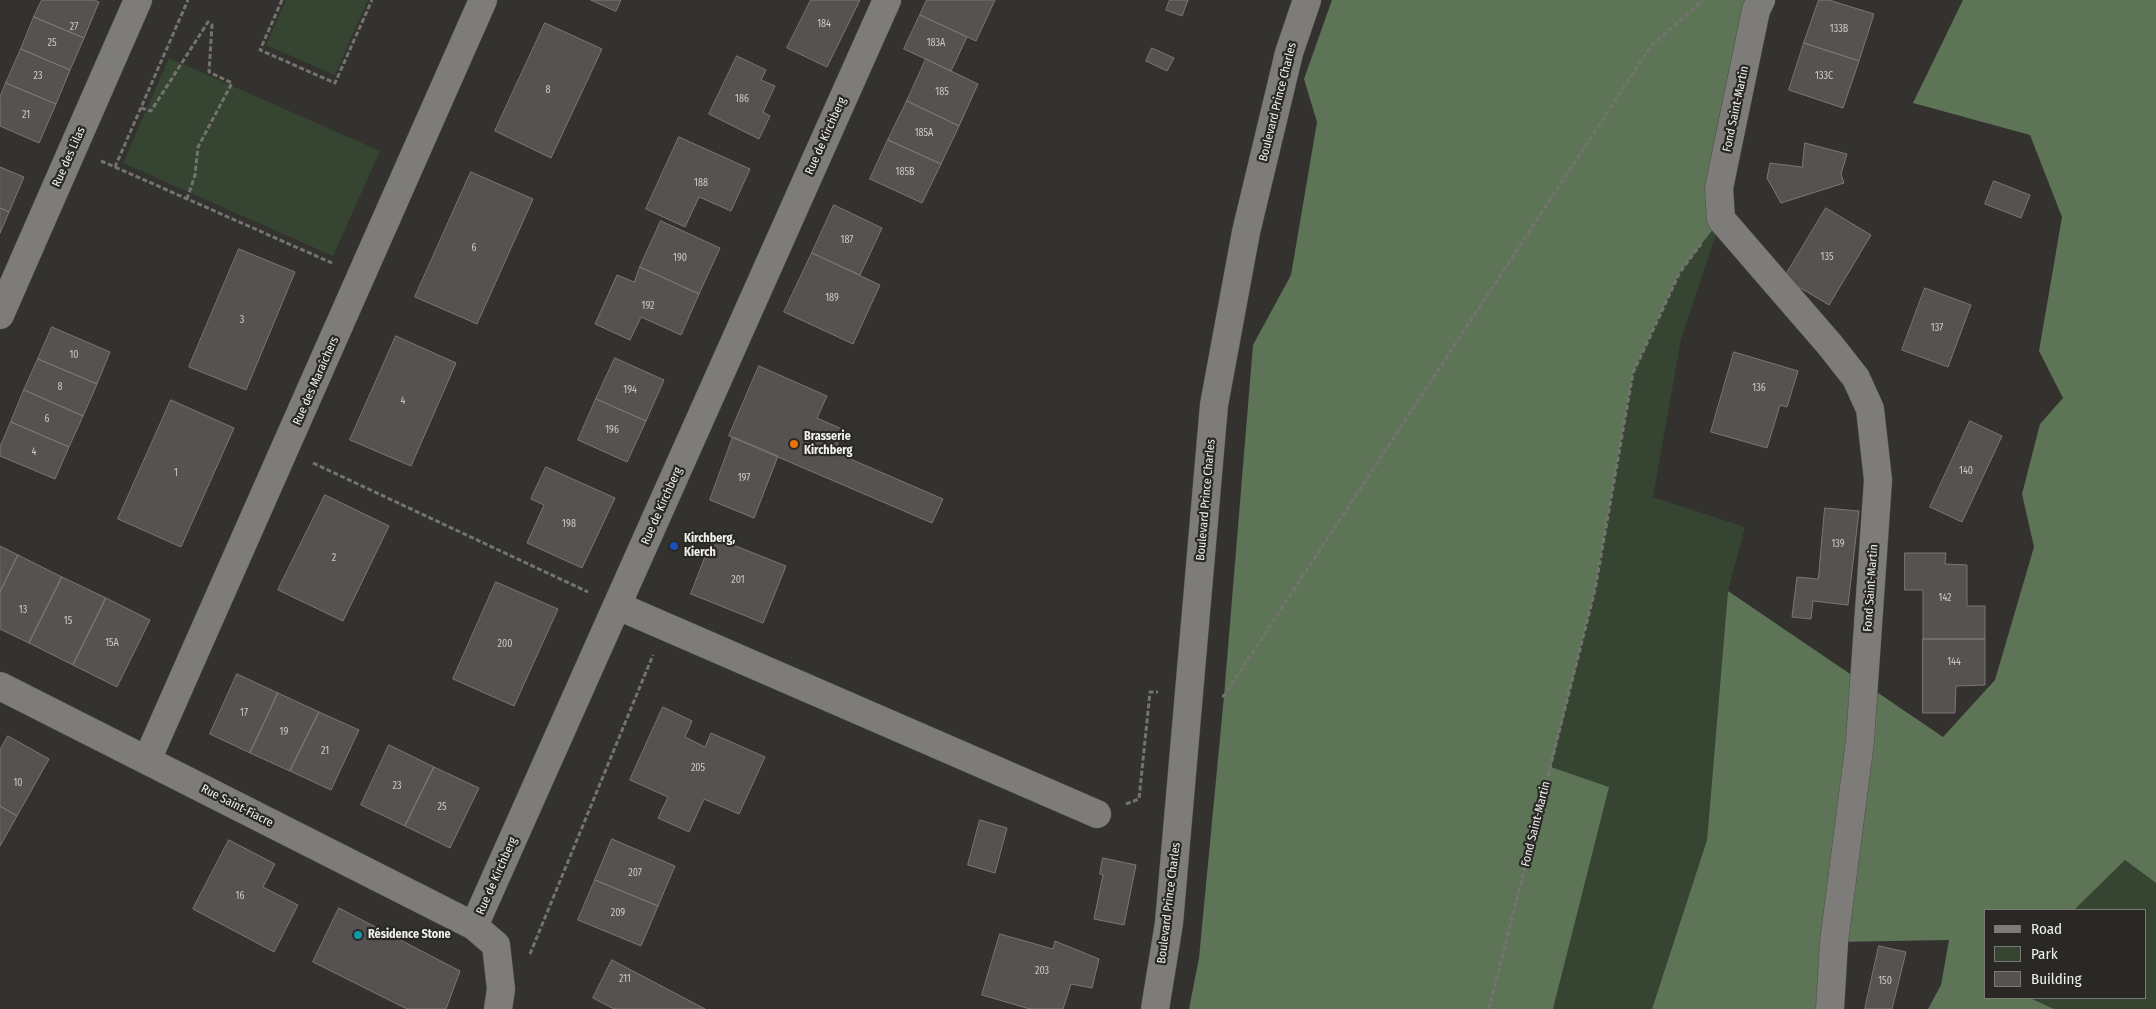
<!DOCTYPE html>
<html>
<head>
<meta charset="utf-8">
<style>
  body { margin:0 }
  #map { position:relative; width:2156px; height:1009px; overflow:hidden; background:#33322f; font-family:"Fira Sans Condensed",sans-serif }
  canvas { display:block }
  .legend { position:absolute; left:1984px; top:909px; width:162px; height:90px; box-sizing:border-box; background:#292825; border:1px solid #797875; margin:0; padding:6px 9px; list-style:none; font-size:15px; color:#f1f0ee }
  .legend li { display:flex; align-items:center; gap:10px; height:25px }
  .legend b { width:25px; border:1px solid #797875 }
</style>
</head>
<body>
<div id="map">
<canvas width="2156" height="1009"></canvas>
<ul class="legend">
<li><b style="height:6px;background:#7e7c79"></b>Road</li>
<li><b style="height:14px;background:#364432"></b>Park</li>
<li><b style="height:14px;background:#565251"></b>Building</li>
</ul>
</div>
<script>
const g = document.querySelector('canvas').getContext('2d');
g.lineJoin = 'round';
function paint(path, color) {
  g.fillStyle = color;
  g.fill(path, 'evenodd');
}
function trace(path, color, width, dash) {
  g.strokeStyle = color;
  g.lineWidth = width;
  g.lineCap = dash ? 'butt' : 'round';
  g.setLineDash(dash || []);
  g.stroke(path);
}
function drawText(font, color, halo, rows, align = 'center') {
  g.font = font + ' "Fira Sans Condensed",sans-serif';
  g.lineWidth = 4.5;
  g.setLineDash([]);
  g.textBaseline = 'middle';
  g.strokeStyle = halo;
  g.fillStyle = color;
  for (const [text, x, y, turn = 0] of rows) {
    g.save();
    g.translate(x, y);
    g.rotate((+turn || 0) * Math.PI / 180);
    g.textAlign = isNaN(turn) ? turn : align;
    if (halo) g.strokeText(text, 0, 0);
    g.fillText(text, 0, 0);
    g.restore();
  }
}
paint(new Path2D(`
  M286,0H368L335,75L266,45Z
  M169,58L380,151L333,256L123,163Z
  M1721,219L1681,339L1653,497L1745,527L1728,591L1707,840L1652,1009H1553L1608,787L1551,767L1595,590L1633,373L1680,272Z
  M2125,860L2156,883V1009H2054L2030,998H2145V910H2074Z`), '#364432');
paint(new Path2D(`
  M1332,0H1761L1721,219L1680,272L1633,373L1595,590L1551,767L1609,787L1553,1009H1189L1199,958L1224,696L1253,345L1291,275L1317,122L1304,79Z
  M1963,0H2156V883L2125,860L2074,910H1985V998H2030L2054,1009H1928L1941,985L1949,940L1834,942L1830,1009H1652L1707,840L1728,591L1943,737L1995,680L2034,547L2022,494L2040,424L2063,398L2039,351L2062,217L2030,135L1913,103Z`), '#5d7457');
const building = new Path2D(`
  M42,0H94L99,2L84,38L34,17Z
  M591,0H621L616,11Z
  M811,0H860L827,67L787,48Z
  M927,0H995L976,41L920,15Z
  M1170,0H1188L1182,16L1166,10Z
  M1819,0H1829L1874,14L1859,61L1804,43Z
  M920,15L967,37L951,71L904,49Z
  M34,17L84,38L70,70L21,49Z
  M545,23L602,49L551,158L495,131Z
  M1804,43L1859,61L1843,108L1789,90Z
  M1152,48L1174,58L1167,71L1146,61Z
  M21,49L70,70L56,104L6,83Z
  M737,56L766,70L761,80L775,86L763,112L770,116L759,139L709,114Z
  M926,59L978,84L959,126L907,101Z
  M6,83L56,104L39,143L0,126V97Z
  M907,101L959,126L941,164L888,140Z
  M679,137L750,169L731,211L699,197L685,227L646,209Z
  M888,140L941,164L922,203L870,179Z
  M1805,143L1847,154L1841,174L1844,183L1781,203L1767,178L1770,163L1802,167Z
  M0,167L24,177L9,212L0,208Z
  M471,172L533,199L477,324L415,297Z
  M1994,181L2030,195L2021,218L1985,204Z
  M834,205L882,228L860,275L812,253Z
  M0,208L9,212L0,233Z
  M1826,208L1871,235L1829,305L1784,278Z
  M661,221L720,248L699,294L640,267Z
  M239,249L295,272L246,390L189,367Z
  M812,253L880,285L853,344L784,312Z
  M640,267L699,294L681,335L641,317L630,340L595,324L617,275L634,282Z
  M1925,288L1971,305L1948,367L1902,350Z
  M52,327L110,352L97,384L38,359Z
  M396,336L456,363L411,466L350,440Z
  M1734,352L1798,371L1787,407L1780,405L1767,448L1711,432Z
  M615,358L664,380L646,421L596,399Z
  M38,359L97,384L83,416L24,390Z
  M759,366L827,396L817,418L844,430L834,452L943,499L932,523L729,436Z
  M24,390L83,416L69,447L11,422Z
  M596,399L646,421L627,462L578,440Z
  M171,400L234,428L181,547L118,519Z
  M1970,421L2002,436L1962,522L1930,507Z
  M11,422L69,447L55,479L0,456V447Z
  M733,437L778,456L754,518L710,500Z
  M546,467L615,498L582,568L527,543L544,505L531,499Z
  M325,495L389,526L343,621L278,590Z
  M1825,508L1859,511L1848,605L1813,601L1811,619L1792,617L1797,577L1818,579Z
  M713,537L786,566L763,623L691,594Z
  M0,546L18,555L0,592Z
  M1905,553H1946L1945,564L1967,565V606H1985V639H1923V590H1905Z
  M18,555L62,577L29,643L0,629V592Z
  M62,577L106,598L73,665L29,643Z
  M496,582L558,609L514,706L453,679Z
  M106,598L150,620L117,687L73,665Z
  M1923,639H1985V685L1956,686L1955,713H1923Z
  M237,674L278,693L250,753L210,734Z
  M278,693L319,712L290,771L250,753Z
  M663,707L692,721L685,737L705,747L711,733L765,757L739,814L704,799L689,832L658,818L668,797L630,780Z
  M319,712L359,730L331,790L290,771Z
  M8,736L49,759L17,816L0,806V750Z
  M389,745L434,767L405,826L361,805Z
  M434,767L479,788L450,848L405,826Z
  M0,806L17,816L0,846Z
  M980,820L1007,828L995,873L968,865Z
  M612,839L675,866L658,906L595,880Z
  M229,840L275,864L263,887L298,905L274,952L193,909Z
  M1103,858L1136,865L1124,925L1094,919L1103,875L1100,874Z
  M595,880L658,906L641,946L578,920Z
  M339,908L460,971L446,1009H407L313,962Z
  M1000,934L1053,949L1055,941L1099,959L1092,988L1071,984L1063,1009H1030L982,995Z
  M1879,946L1906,952L1892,1009H1865Z
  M612,960L705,1009H614L593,998Z`);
paint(building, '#565251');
trace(building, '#7b7776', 1);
const street = new Path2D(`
  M1761,0L1756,10L1719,188L1721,219L1830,345L1856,378L1870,409L1878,480L1860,741L1834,942L1830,1009
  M0,315L138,0
  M618,606L1097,814
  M0,686L474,926L496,945L501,989L498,1009
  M147,760L483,0
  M474,926L887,0`);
const secondary = new Path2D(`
  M1155,1009L1169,923L1214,405L1246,232L1289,53L1307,0`);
trace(street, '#4e4d4b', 29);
trace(secondary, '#4e4d4b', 29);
trace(new Path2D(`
  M282,0L260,50L335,83L372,0
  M141,108L151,111L208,22L212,25L209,72L232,83L198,147L195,175L187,199
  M101,161L115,167L188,0
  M115,167L332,263
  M313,463L588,592
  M1222,696H1224L1651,46L1703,0
  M1126,804L1139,799L1150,692H1158
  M530,954L653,655
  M1489,1009L1595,590L1633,373L1680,272L1701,244`), '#747370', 3, [5, 2.5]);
trace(street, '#7e7c79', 28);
trace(secondary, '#7e7c79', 28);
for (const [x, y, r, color] of [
  [794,444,5,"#e8710a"],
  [674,546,5,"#1a4fb4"],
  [358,935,5,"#0f9aa8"]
]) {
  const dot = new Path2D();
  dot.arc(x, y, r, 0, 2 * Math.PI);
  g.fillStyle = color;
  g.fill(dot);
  trace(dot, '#292825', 2);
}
drawText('10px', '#cac8c7', null, [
  ["184",824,24],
  ["27",74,27],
  ["133B",1839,29],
  ["25",52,43],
  ["183A",936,43],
  ["23",38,76],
  ["133C",1824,76],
  ["8",548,90],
  ["185",942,92],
  ["186",742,99],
  ["21",26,115],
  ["185A",924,133],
  ["185B",905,172],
  ["188",701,183],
  ["187",847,240],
  ["6",474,248],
  ["135",1827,257],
  ["190",680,258],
  ["189",832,298],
  ["192",648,306],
  ["3",242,320],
  ["137",1937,328],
  ["10",74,355],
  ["8",60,387],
  ["136",1759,388],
  ["194",630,390],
  ["4",403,401],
  ["6",47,419],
  ["196",612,430],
  ["4",34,452],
  ["140",1966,471],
  ["1",176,473],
  ["197",744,478],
  ["198",569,524],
  ["139",1838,544],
  ["2",334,558],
  ["201",738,580],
  ["142",1945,598],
  ["13",23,610],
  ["15",68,621],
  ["15A",112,643],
  ["200",505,644],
  ["144",1954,662],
  ["17",244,713],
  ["19",284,732],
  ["21",325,751],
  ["205",698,768],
  ["10",18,783],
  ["23",397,786],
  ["25",442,807],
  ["207",635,873],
  ["16",240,896],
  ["209",618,913],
  ["203",1042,971],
  ["211",625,979],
  ["150",1885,981]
]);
drawText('12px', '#f1f0ee', '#292825', [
  ["Boulevard Prince Charles",1278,102,-76],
  ["Fond Saint-Martin",1736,109,-78],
  ["Rue de Kirchberg",826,136,-66],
  ["Rue des Lilas",69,157,-66],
  ["Rue des Maraîchers",316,381,-66],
  ["Boulevard Prince Charles",1206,500,-85],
  ["Rue de Kirchberg",662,506,-66],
  ["Fond Saint-Martin",1871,588,-86],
  ["Rue Saint-Fiacre",237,806,27],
  ["Fond Saint-Martin",1536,824,-76],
  ["Rue de Kirchberg",497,876,-66],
  ["Boulevard Prince Charles",1169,903,-83]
]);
drawText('bold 12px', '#f1f0ee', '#292825', [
  ["Brasserie",804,437],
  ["Kirchberg",804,451],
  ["Kirchberg,",684,539],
  ["Kierch",684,553],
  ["Résidence Stone",368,935]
], 'left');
</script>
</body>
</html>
